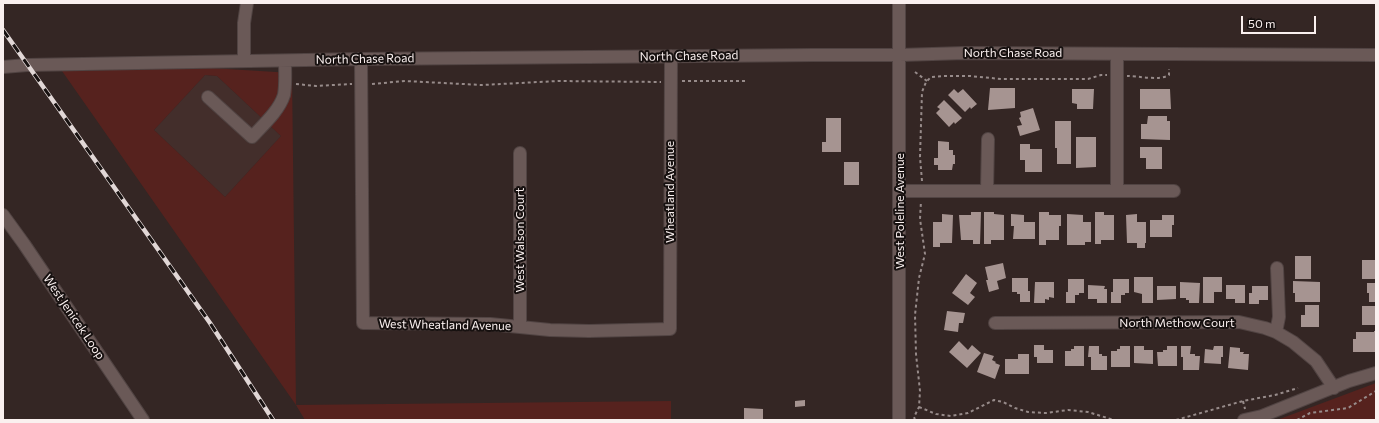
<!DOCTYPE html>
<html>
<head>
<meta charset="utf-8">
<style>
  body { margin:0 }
  #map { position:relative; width:1379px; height:423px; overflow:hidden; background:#342624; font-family:Commissioner,sans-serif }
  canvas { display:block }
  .frame { position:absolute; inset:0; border:4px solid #faf0ef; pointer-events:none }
  .scale { position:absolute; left:1241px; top:16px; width:75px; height:18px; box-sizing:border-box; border:2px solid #faf0ef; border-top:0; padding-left:5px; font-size:12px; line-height:14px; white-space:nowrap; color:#faf0ef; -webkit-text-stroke:3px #171110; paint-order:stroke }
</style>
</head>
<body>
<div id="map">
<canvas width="1379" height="423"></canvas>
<div class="frame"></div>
<div class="scale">50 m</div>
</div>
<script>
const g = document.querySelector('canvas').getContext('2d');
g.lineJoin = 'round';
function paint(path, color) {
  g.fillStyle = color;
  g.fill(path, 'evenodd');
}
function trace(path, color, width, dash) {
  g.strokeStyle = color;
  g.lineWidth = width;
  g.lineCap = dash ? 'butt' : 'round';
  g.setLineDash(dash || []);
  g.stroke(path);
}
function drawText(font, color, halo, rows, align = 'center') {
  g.font = font + ' Commissioner,sans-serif';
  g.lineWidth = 4;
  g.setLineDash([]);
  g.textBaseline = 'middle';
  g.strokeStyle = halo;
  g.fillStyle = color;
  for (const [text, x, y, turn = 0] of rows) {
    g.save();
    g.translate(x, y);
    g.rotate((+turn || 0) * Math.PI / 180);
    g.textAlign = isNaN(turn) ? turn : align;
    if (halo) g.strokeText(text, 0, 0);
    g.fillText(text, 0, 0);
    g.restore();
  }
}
paint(new Path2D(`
  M205,75L217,76L281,136L225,197L154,130Z`), '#432e2b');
paint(new Path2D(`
  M211,68L292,73L296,405L671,401V420H305L296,405L62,71ZM205,75L217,76L281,136L225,197L154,130Z
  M1376,383V420H1277Z`), '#56221e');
paint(new Path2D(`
  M990,88H1015V108L988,110Z
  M954,89L958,93L963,89L977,104L971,109L970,107L965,112L948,95Z
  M1072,89H1094L1093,109H1077V104L1072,103Z
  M1140,89H1170L1171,109H1140Z
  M944,100L962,118L955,124L954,122L949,127L936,113L940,109L937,107Z
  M1033,108L1040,130L1020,136L1017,126L1022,125L1019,118L1021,117L1020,112Z
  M1148,116H1167V121H1170V140L1141,139V124H1147Z
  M826,118H841V152H822V142H826Z
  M1055,121H1071V164H1057V148H1055Z
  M1076,137H1096V167L1076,168Z
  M938,141L949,142V150H953V155H955V164H953L952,170H938V165H934V158H938Z
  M1020,144H1030V149H1042V172H1025V160H1020Z
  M1140,147H1162V169H1146V158H1140Z
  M844,162H859V185H844Z
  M971,212H981L980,244H973V240H961L959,215H971Z
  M984,212H994V214L1004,215V240H991V244H984Z
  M1039,212H1049V215H1061V226H1059V240H1046V245H1039Z
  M1095,212H1104V215H1114V240H1101V244H1095Z
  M942,214L953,215L952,243H940V247H933V222H942Z
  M1011,214L1024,215V222H1035V239H1013L1014,226H1011Z
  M1067,214L1083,215V222H1091V242H1085V245H1067Z
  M1137,214V222H1146V243H1145V248H1137V243H1127L1126,215Z
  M1162,215H1174V225H1172V237H1150V220H1162Z
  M1295,256H1311V279H1295Z
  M1362,260H1376V279H1362Z
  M1003,263L1006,278L997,281L999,289L989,292L986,280H988L985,267Z
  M966,274L977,283L970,293L975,297L968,305L952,293Z
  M1134,277H1153V303H1142V294L1134,292Z
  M1203,277H1222V292H1214V303H1203Z
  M1012,278H1028V291H1030V302H1020V294H1017V292H1012Z
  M1068,279H1084V293H1079V295H1075V303H1066V292H1068Z
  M1113,279H1129V293H1125V295H1121V303H1111V292H1113Z
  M1293,281L1320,282V302H1295V293H1293Z
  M1035,282H1054V298L1049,297V300L1045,299V303H1034Z
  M1180,282L1200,283L1199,303H1189V300H1186V298H1180Z
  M1367,283H1376V302H1369V293H1367Z
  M1088,285L1105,286L1104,289H1107V303H1097V299H1088Z
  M1226,285H1245V303H1235V299H1226Z
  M1157,286H1176V299L1157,300Z
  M1252,286H1268V300H1259V304H1249V293H1252Z
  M1305,305H1319V327H1301V315H1305Z
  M1362,306H1376V325H1362Z
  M947,311L965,313L963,323H959L958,332L944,330Z
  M1374,331H1376V352H1353V339H1356V332H1374Z
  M959,341L968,350L972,345L981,353L967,368L949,352Z
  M1034,345H1044V350H1053V363H1037V357H1034Z
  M1074,346H1084V366H1065V351H1071V349H1074Z
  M1089,346H1099V354H1102V356H1107V370H1091V357H1088Z
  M1120,346H1130V367H1111V351H1117V349H1120Z
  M1134,346H1144V350H1153V364L1134,363Z
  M1167,346H1177V366H1158L1157,352H1163V350H1167Z
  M1181,346H1191L1190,354H1195V356H1200L1199,370H1183V357H1181Z
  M1214,346H1223V357H1221V364L1204,363L1205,349L1213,350Z
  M1230,347L1240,348V352H1244L1243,354H1249L1248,370L1228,368Z
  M984,353L994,356L992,360L996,362L995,363L1000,365L995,379L977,372Z
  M1018,354H1029V374H1005V359H1018Z
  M805,400V406L795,407V401Z
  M744,408L763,409V420H744Z`), '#a69491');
const minor = new Path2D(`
  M361,59L363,323L490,324L550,330L589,331L670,329L671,56
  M244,61V23L247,3
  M3,67L27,65L361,59L814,55H900L965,53L1376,55
  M208,97L252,137C263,125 279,111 284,95C286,84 285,72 285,61
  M520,153V327
  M987,190L988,139
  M1117,190V54
  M900,191H1174
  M3,215L24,244L143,420
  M995,323L1239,322L1265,328L1276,332L1293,342L1316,361L1334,388
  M1276,332L1279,317L1277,268
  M899,420V3
  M1244,420L1262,416L1349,381L1376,373`);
trace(minor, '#514443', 14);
trace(new Path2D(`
  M915,72L927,81
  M1127,76C1139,76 1159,81 1169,75V69
  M682,81H747
  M296,84L316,86L352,84
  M372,84L405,81L482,85L558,81L661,82
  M922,181L920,157L922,92L926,82L931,77L943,76H970L1001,79H1088L1101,75H1107
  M1243,401L1245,409
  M919,407L936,414L951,416L968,413L994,400L1003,402L1015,408L1028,412L1046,413L1068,410L1088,412L1114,420
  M915,420L914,417L919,407L920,391L916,354L915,315L919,278L925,254L920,219L921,201
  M1176,420L1243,401L1275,395L1298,388
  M1297,420L1310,413L1348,408L1376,391`), '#978b8a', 2, [3, 3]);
trace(minor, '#6a5957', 12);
const rail = new Path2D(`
  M3,30L210,323L273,420`);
trace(rail, '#e1d7d6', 4.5);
trace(rail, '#171110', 3, [9]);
drawText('12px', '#faf0ef', '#171110', [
  ["North Chase Road",1013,53],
  ["North Chase Road",689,56,-1],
  ["North Chase Road",365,59,-1],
  ["Wheatland Avenue",670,192,-90],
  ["West Poleline Avenue",900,211,-90],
  ["West Walson Court",520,240,-90],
  ["West Jenicek Loop",74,317,56],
  ["North Methow Court",1177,323],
  ["West Wheatland Avenue",445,325,1]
]);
</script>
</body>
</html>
